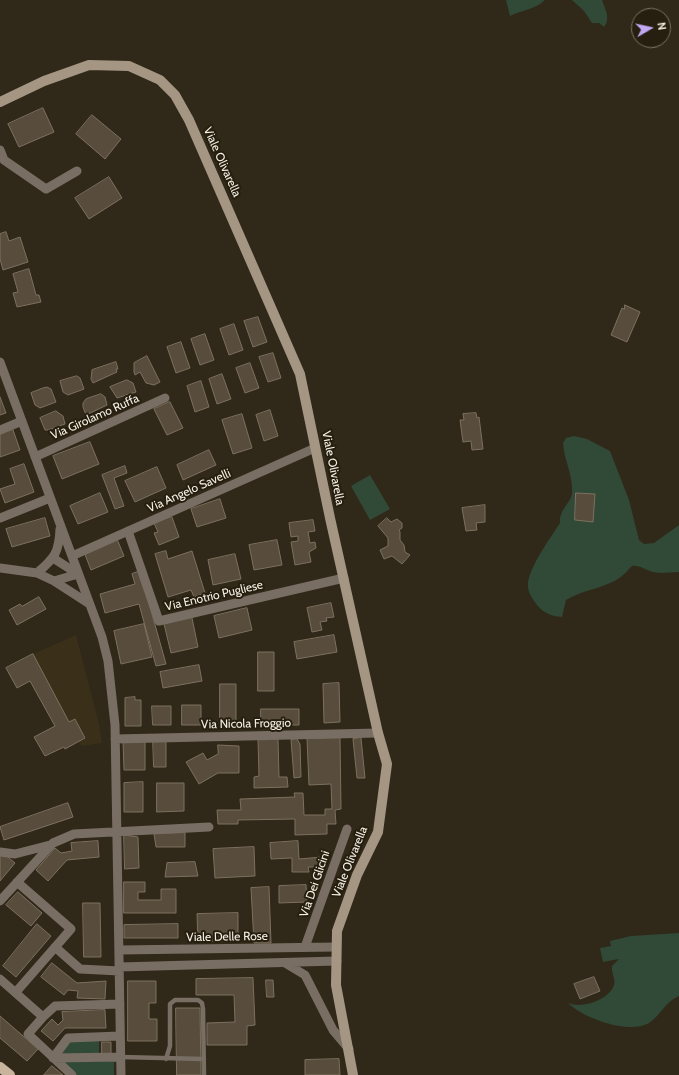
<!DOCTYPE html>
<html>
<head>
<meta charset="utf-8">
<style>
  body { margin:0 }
  #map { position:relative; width:679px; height:1075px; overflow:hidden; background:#302818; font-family:Cabin,sans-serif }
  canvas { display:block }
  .north { position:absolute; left:631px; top:8px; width:40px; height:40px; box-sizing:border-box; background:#261e0e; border:1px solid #797264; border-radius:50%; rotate:81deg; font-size:11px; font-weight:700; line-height:16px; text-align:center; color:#f5f0e6 }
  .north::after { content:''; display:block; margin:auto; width:14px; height:18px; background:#c2a8f3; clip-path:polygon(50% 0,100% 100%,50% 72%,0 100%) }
</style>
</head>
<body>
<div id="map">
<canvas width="679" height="1075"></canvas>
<div class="north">N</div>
</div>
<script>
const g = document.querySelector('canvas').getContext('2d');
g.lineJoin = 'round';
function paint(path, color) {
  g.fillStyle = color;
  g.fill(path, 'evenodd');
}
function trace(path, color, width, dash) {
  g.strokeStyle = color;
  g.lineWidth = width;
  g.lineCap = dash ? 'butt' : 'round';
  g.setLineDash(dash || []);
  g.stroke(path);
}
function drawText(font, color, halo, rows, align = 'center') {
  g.font = font + ' Cabin,sans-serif';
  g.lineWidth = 4;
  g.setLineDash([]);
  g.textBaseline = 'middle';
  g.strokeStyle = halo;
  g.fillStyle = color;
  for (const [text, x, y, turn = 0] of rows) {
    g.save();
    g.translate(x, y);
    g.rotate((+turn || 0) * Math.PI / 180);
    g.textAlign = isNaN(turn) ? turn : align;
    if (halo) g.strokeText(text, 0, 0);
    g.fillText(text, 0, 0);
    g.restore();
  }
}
paint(new Path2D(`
  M76,635L99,724L102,743L82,746L79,742L85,738L75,719L69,722L33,654Z`), '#3a2f18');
paint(new Path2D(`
  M506,0H545C536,9 522,10 510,16Z
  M572,0H602C605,9 611,18 604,27L599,23H592L584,11Z
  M574,436L587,439L610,451L629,500L639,540L644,544L654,543L679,525V572C670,572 662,574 653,572C645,570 640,565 632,566C628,570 623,576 618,579C602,589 582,590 566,600L562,617C550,616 541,612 534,601C532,597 528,592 528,587C526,571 551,537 560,523C559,508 572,503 572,492C573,475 564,460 563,443L566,438Z
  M370,475L390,509L370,520L351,486Z
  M679,933V996C665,1002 660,1016 649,1023C629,1035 583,1018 568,1003C582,1009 609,1000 614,985C616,979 611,973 612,966L619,959L603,962L600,948L611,946L610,941L631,936Z
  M99,1036V1057H114V1075H72L53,1058L68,1038Z`), '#314937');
const building = new Path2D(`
  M43,108L54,132L19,147L8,124Z
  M92,115L121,139L105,159L76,134Z
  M109,177L122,198L89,219L75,198Z
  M6,232L9,241L20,237L28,262L3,270L0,259V234Z
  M29,269L36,295H39L41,302L17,307L13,293L18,292L13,274Z
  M625,305L640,312L627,342L611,335L622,308L624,309Z
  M258,317L267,342L253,347L244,321Z
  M234,324L243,350L229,355L220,329Z
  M205,334L214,360L200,365L191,339Z
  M181,342L190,368L176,373L167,347Z
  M273,353L281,378L268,382L259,357Z
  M147,356L160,382L154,385L146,383L140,372L135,375L134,372V363Z
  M116,362L118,369H116L117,372L93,383L91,379L92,370Z
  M250,363L259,388L245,393L236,368Z
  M222,374L231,399L217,404L209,379Z
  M77,376L80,378L84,389L68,395L63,392L60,381Z
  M127,380L133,383L136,392L117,398L110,387Z
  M201,381L209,407L195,412L187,386Z
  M43,388L47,387L51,389L56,402L40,408L35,405L31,393Z
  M101,394L105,397L107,405L86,415L83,407V403L86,399Z
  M0,397L6,413L0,415Z
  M170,402L183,428L167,435L154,409Z
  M270,410L278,436L264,441L256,415Z
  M56,411L63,416L65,424L48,430H45L40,418Z
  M476,413L477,418L479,417L483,449L472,450L471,441L463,442L460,420H464L463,414Z
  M242,414L252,448L233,454L222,420Z
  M12,427L20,450L0,457V432Z
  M90,442L99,464L62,479L53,456Z
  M209,450L216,465L183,480L177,465Z
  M24,464L34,492L5,503L0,489L15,484L10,469Z
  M125,466L127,473L114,478L124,506L115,509L102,475Z
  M157,467L166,488L135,502L125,481Z
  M100,493L108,512L78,524L70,506Z
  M576,493L595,494L593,522L575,520Z
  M220,499L226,518L197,527L191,509Z
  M485,505V522L476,523L477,530L466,531L462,508Z
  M172,517L179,537L159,545L154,533L158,532L154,523Z
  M45,518L50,536L12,547L6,529Z
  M387,518L391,522L397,519L402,523V528L399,530L400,532V540L404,545L405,552L410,555L402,564L392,556L384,559L380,550L388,546V538L378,526Z
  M313,520L315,531L308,532L310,543L315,542L316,548L309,552L311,562L295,565L291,542L298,541V536L291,537L289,523Z
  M117,539L124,556L91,570L84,552Z
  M277,540L282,565L254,570L249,545Z
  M166,551L168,559L192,551L205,593L194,597L191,590L168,597L155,554Z
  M235,554L241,579L213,585L208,560Z
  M140,571L166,664L156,666L139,604L105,613L100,594L135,584L132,574Z
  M39,597L46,609L17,625L9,610L20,604L22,606Z
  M331,603L334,617L326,618L327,621L320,622L322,630L312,632L307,608Z
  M247,608L252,630L219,638L214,616Z
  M192,618L198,647L171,653L164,624Z
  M144,624L152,657L121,664L114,631Z
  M334,635L337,652L297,659L294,642Z
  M258,652H274V691H258Z
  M33,654L69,722L75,719L85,738L65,749L64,747L45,756L34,737L55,726L30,681L17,688L6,668Z
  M199,665L202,681L163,688L160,672Z
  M339,683L340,722L324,723L323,684Z
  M220,684H236V724H220Z
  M135,697V700H141V726H125V698Z
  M182,705H201V725H182Z
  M152,706H171V725H153Z
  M261,709H299V725H261Z
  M340,738L341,809L335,810L336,824H327V834L295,835V819L238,820V824H218L217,810H241L240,799L295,797L294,793H303L304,815H325V809H332L331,784L309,785L307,739Z
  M361,738L365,778H357L353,739Z
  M153,739H166V767H154Z
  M278,739L279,777H287L288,787L254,788V777L259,776L258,740Z
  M297,739L300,744L301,777L294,778L291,740Z
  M145,740V770H124L123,741Z
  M218,745L239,746V773H218L199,784L186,762L203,753L207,760L218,754Z
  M143,782V812H124V783Z
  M157,783H184V811L157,812Z
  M68,803L73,817L4,840L0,827Z
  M185,833V847H156L154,834Z
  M124,835L138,837L139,868L125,869Z
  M98,841L99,857L67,860L48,881L36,870L55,848L61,853L72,851L71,843Z
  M298,841L299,859L322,857L319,867H308L309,872H292V858L271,859L270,843Z
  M254,847L255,876L215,878L213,849Z
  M2,852L15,863L0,881V855Z
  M195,862L198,876L165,877L167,863Z
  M124,882H145V892H138V900H161V889H176V913H124Z
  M306,885L307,902L279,903V886Z
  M269,887L271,943H254L251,888Z
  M18,892L42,913L31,926L6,905Z
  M83,903H100L101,957H84Z
  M238,913V940L198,942L197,914Z
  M37,924L51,936L16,977L3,966Z
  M178,924V938H124V925Z
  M52,963L77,983L106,981L105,999L77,998L78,991L68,990L64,995L41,977Z
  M594,977L600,991L580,999L574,984Z
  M253,978L255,1025L247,1026V1045H207V1023L235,1022L234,995H196V979Z
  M266,980H273L274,997H267Z
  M128,981H156V1003H149V1019H157V1041H128Z
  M176,1008H200L201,1075H177Z
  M105,1010L106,1028H65L53,1041L41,1031L52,1019L58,1025L63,1020L62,1012Z
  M0,1016L38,1049L27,1061L0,1038Z
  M102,1042H111V1054H102Z
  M339,1059L340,1075H305V1060Z
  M52,1066L63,1075H44Z`);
paint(building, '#584d3d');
trace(building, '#7d705f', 1);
trace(new Path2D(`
  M120,1057L204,1059
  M166,1059L170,1046V1004L175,1000H198L202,1003L203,1009L204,1075`), '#786e63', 4.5);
trace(new Path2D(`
  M0,150L4,160L46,189L77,171
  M0,362L102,637L108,661L115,725L121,1075
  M0,430L22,421
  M35,457L165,398
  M0,518L50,498
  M128,531L159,621L344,578
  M72,556L315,448
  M53,558L78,574L54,581
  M0,568L37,573L54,581L88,603
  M37,573C55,558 59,552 60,529
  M115,739L378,733
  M0,852L15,854L50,845
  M0,901L53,843L74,834L209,827
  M55,947L80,969L119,971
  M305,947L347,829
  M119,950L336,947
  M285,963L305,975L333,1030L349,1049
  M119,967L337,961
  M0,979L43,1017L28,1034L72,1075
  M16,992L71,929L17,882
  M43,1017L55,1006L120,1004
  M53,1058L68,1038L120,1036
  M53,1058L120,1057`), '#786e63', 9);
trace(new Path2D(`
  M0,102L44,81L89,65L129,66L160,80L175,95L189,120L300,374L330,518L378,733L387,764L378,832L357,875L337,931L336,985L353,1075`), '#a59684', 10);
trace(new Path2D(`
  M0,1067L10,1075`), '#c8b49d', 10);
drawText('12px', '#f5f0e6', '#261e0e', [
  ["Viale Olivarella",222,162,66],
  ["Via Girolamo Ruffa",95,417,-24],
  ["Viale Olivarella",333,468,79],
  ["Via Angelo Savelli",189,491,-24],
  ["Via Enotrio Pugliese",214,596,-13],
  ["Via Nicola Froggio",246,724,-1],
  ["Viale Olivarella",350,862,-68],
  ["Via Dei Glicini",315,884,-71],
  ["Viale Delle Rose",227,937,-1]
]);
</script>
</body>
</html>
